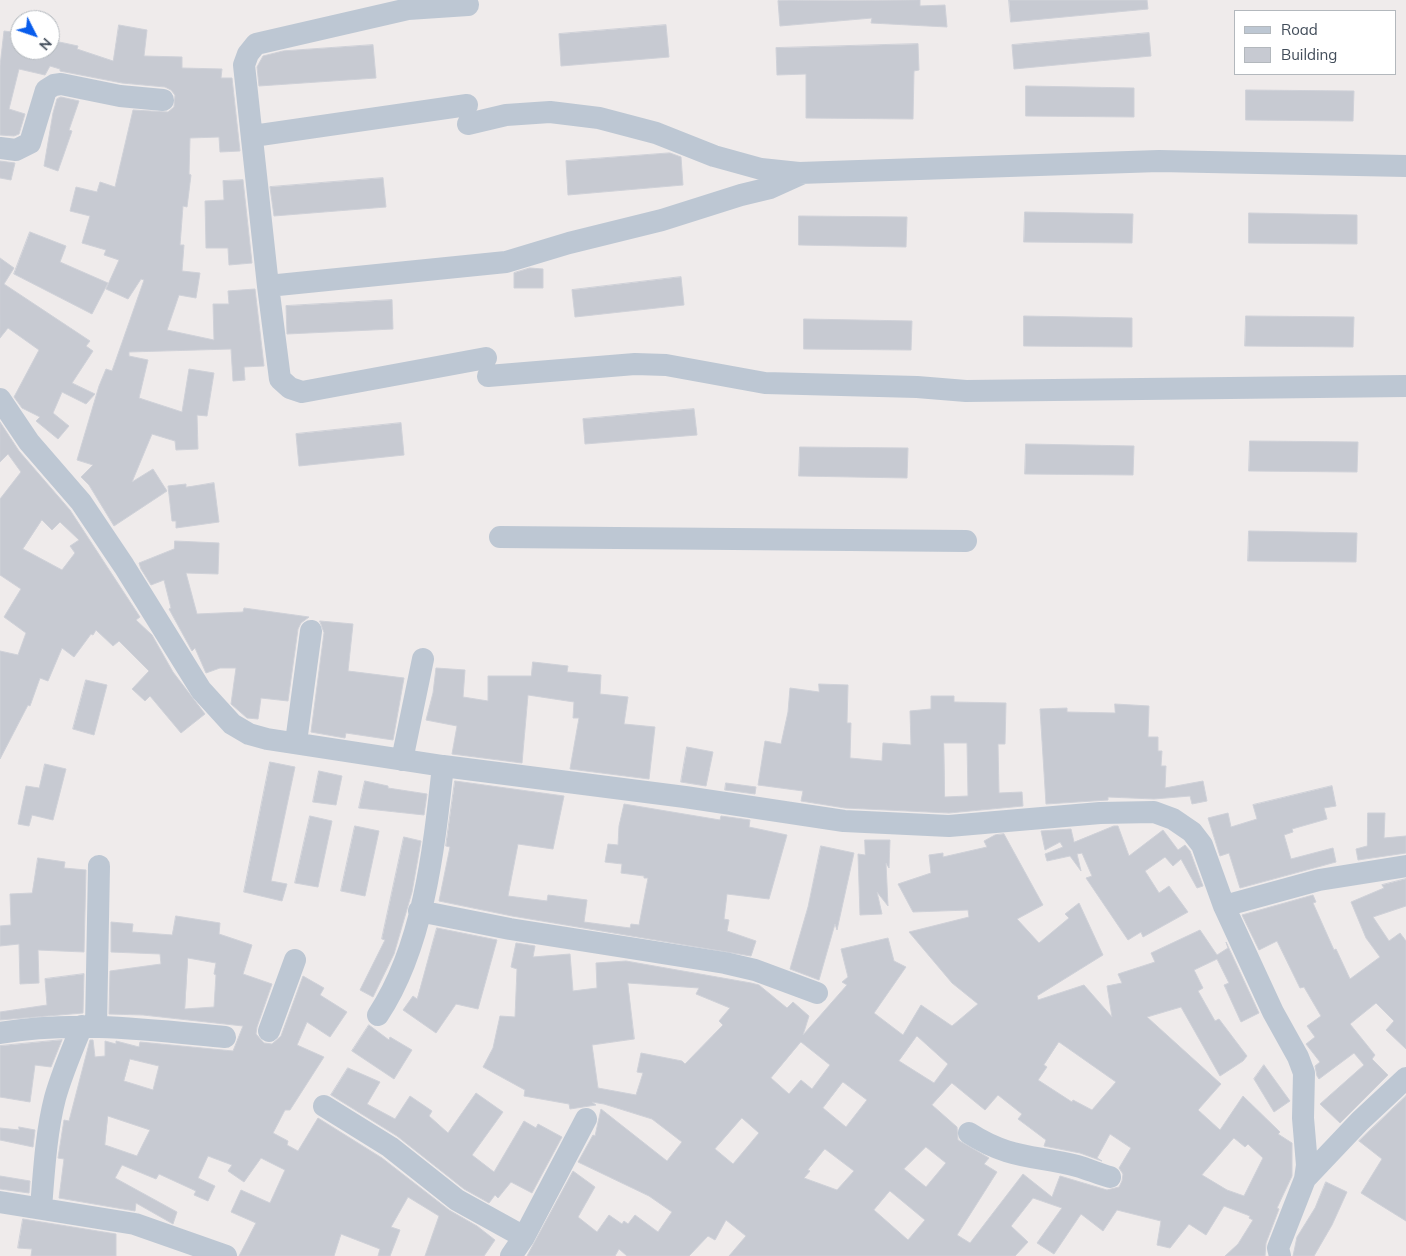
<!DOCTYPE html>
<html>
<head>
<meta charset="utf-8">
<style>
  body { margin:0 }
  #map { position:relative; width:1406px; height:1256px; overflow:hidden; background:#efebeb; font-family:Mulish,sans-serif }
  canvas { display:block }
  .legend { position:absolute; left:1234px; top:10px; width:162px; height:65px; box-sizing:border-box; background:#fff; border:1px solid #b3b8bd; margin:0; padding:6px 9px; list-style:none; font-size:15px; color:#424d5a }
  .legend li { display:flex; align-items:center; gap:10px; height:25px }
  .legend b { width:25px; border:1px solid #b3b8bd }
  .north { position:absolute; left:10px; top:10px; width:50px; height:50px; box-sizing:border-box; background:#fff; border:1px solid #b3b8bd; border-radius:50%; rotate:131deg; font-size:14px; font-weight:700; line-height:20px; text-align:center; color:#424d5a }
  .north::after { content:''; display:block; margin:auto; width:18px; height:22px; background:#085cec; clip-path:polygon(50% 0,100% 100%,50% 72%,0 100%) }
</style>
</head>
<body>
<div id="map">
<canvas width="1406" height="1256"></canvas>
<ul class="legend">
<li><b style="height:6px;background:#bdc7d3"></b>Road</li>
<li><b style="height:14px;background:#c7cad2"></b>Building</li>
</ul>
<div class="north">N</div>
</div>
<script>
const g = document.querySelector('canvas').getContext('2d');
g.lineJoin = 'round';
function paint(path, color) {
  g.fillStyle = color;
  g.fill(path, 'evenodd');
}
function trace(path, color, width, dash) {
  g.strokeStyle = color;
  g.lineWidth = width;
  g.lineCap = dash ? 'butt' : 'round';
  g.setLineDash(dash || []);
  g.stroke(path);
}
const building = new Path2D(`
  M920,0V6L945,5L947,27L871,23L872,18L780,26L778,1Z
  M1009,0H1147L1148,9L1011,22Z
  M119,25L147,30L144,56L182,57V68L222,69L221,78H232L240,151L220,152L219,137L190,138L189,174L191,175L187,207L183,206L180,245H184L182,271L200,273L196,298L179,295L167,330L214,340L213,304H229L228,291L255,289L264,366L244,367L245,380L233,381L231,349L129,352V356L148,360L139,398L182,412L189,369L214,373L207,416L197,415L198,449L176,450L175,441L152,434L132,482L153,469L167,491L114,526L89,485L81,477L93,465L77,460L99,386L106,369L112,371L144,280L141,279L128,299L106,289L119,260L104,255L106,250L82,243L90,216L70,211L76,187L97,192L100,182L115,187L133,110L168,112L174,107L175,95L171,90L165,87L122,83L60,71V69L50,66L45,75L19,69L9,109L25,114L19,134L14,136L0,135V66L4,31L20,33V50H50V40L78,46L77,49L113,61Z
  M666,25L669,57L561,66L559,34Z
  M1149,33L1151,56L1014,69L1012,45Z
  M918,44L919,70L914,71L913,119L806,118V74L777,75L776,48Z
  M373,45L376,78L259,86L257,67L263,56L283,51Z
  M1026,86L1134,88V117L1026,116Z
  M1246,90L1354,91L1353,121L1246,120Z
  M61,97L79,101L69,130L72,131L58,171L44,166L53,113L57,99Z
  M670,153L681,157L683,185L568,195L566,161Z
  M0,161L15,163L11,180L0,178Z
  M383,178L386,207L274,216L270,187Z
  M243,180L252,263L229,265L228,248H206L205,201L224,200L223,181Z
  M1025,212L1133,214L1132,243L1024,242Z
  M1249,213L1357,215V244L1249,243Z
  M799,216L907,217L906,247L799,245Z
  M30,232L66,246L60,262L108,283L92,314L14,274Z
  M0,258L14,268L4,284L90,341L86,346L93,351L72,383L95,394L86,404L62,392L53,413L69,426L58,439L36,421L40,417L22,408L14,397L39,350L8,328L0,338Z
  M530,268L543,269V288H514V273Z
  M681,277L684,305L575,317L572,290Z
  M392,300L393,329L287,334L286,306Z
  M1024,316L1132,318V347L1024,346Z
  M1246,316L1354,317L1353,347L1245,346Z
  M804,319L912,321L911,350L804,349Z
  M694,409L697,435L585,444L583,419Z
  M0,422L19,451L70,510L140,617L136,620L152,635L173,672L205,714L181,733L150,696L145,701L132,689L149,671L119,641L113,646L96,630L93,635L91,634L74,657L62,648L48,681L40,678L30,706L28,705L0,759V651L18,655L26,633L4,617L21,589L0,575V499L21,472L8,454L0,462ZM42,520L52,530L60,522L79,540L70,546L75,553L62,570L23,549Z
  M401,423L404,455L299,466L296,434Z
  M1250,441L1358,442L1357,472L1249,471Z
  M1026,444L1134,446L1133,475L1025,474Z
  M800,447L908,448L907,478L799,476Z
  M214,483L219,522L176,528V521H172L168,486L186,484V487Z
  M1249,531L1357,533L1356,562L1248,561Z
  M175,541L219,543L218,574L186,573L197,614L243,612L244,608L309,617L301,623L298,629L288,701L261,698L258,719L247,718L231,704L236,668H220L206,673L195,648L192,651L169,609L171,608L164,580L151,585L141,569L139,563L174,549Z
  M320,621L353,624L348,671L404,678L393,740L346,733L345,738L311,732L324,633Z
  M533,662L568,666L567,672L601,675L600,694L628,697L624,724L655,727L649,779L570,769L579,718H573L574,702L528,695L522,763L452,754L457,726L426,720L433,693L436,668L465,670L463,697L488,701V676H531Z
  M86,680L107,685L94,735L73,729Z
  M819,684L848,685L847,723H851L850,758L882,761L883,743L911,745L910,711L931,709V696H954V702L1006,703L1005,744H998L999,793L1022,792L1023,806L949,813L845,808L801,801L803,791L758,785L765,741L781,744L788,712L790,688L819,692ZM944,743H967L968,796L945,797Z
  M1115,704L1149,706L1148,737H1158V751H1162L1161,766H1166L1165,788L1203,781L1207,801L1192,804L1190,796L1154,799L1108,797V800L1046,804L1040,709L1067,708V712L1115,713Z
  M687,747L713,752L706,786L681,782Z
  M270,762L295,767L271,881L287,884L282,901L244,892Z
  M45,764L66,769L53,820L32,815L29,826L18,824L26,786L39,788Z
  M319,771L342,776L336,805L313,802Z
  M365,781L388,786V788L427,794L424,815L359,808Z
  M455,781L564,796L553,849L518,844L508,896L547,901L548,895L587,900L584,922L630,928L631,924L639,925L648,878H644V876L621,873L622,864L605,862L608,844L618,845L619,826L624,804L720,820L721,816L750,820L749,827L787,835L769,899L727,894L724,919L729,920L727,931L756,941L751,956L512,916L439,901L450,847L446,846Z
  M726,783L756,787L755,794L725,790Z
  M1332,786L1336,806L1324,808L1327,819L1292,829L1293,832L1284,835L1291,859L1333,848L1336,862L1240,888L1229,853L1220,856L1208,818L1228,813L1231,827L1257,819L1253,805Z
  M1368,813H1385L1384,838L1406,836V853L1358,860L1356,849L1367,846Z
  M310,816L332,821L318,887L295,883Z
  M355,826L379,831L365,896L341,891Z
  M1114,826H1118L1129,856L1163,830L1178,850L1185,845L1190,851L1203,886L1197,888L1181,859L1173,866L1165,857L1145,871L1159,893L1169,886L1188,912L1143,937L1141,932L1128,940L1086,878L1092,876L1082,853L1077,854L1081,871L1070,856L1047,861L1045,854L1063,847L1060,842L1045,850L1041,831L1071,829L1074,842Z
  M1004,834L1043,905L1017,919L1039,943L1069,918L1065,914L1079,903L1103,955L1037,996L1038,1000L1084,985L1112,1017L1107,986L1122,983L1118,974L1155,962L1151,953L1200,930L1217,955L1228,948L1226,942L1259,1013L1241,1022L1224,985L1229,983L1217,959L1194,970L1203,988L1198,991L1215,1021L1219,1019L1247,1056L1243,1061L1220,1076L1181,1007L1147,1017L1221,1084L1198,1110L1220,1130L1243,1096L1280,1132L1278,1134L1292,1143V1176L1277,1208L1279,1209L1266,1243L1265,1256H1225L1238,1244L1253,1220L1249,1218L1250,1216L1224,1206L1206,1235L1189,1224L1170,1248L1157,1245L1161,1221L1117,1210L1103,1231L1081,1214L1054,1254L1037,1243L1062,1208L1033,1198L1011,1226L1028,1242L1015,1256H729L746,1236L726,1220L715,1240L708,1236L689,1256H627L619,1249L615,1256H527L573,1171L595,1187L578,1217L597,1232L609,1215L622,1224L624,1221L628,1224L635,1215L658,1232L672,1212L649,1196L578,1162L593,1135L595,1136L601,1109L667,1161L682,1142L652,1119L604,1104L592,1102L596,1105L570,1109L569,1104L524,1096L525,1090L483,1067L493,1048L500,1016L515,1017L517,969L511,967L516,943L535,946L533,957L570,954L573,991L597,988L596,963L626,961L751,983L759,985L787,1008L793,1002L809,1016L803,1035L847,985L842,982L848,977L841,949L888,938L894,961L906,967L874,1013L903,1035L921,1005L952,1026L978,1004L952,983L909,932L969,917L968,910L913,912L898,884L931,873L929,855L943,853V857L987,847L984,841L995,835ZM628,983L699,988L696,994L730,1008L719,1021L723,1025L685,1064L682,1061L641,1053L637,1072L643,1073L636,1095L598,1088L592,1045L634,1039ZM917,1036L948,1064L934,1083L899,1061ZM801,1042L830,1065L812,1089L801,1080L789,1094L771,1078ZM1059,1042L1116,1082L1092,1110L1073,1100L1072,1102L1038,1080L1047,1067L1044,1065ZM843,1082L867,1100L846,1127L823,1108ZM952,1083L985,1110L998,1095L1022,1114L1018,1119L1046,1140L1044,1146L1080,1153L1102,1161L1097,1158L1110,1134L1131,1148L1119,1168L1123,1174L1122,1181L1119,1187L1107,1190L1060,1176L1052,1197L1023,1174L970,1243L957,1235L997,1172L984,1164L989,1158L958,1140L957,1127L932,1105ZM742,1118L759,1133L733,1164L715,1149ZM1234,1138L1245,1147L1248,1144L1263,1158L1244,1196L1227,1190L1202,1175ZM926,1147L946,1163L926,1187L904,1169ZM825,1149L854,1171L837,1190L804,1178L810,1171L808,1170ZM890,1191L925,1220L908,1240L874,1210Z
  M404,837L421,841L412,892L394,954L373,997L360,990L385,940L382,939Z
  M865,840H890L889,868L886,863L888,906L877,892L882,914L860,915L858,854L865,855Z
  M821,846L854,853L837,930L835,924L819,980L790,969L808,907Z
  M38,858L65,862L64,868L86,870L84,952L38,950L39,983L20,984L19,944L0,946V926L11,925L10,894L32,893Z
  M1406,879V906L1373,917L1389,941L1400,933L1406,941V1049L1386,1030L1394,1021L1376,1003L1350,1024L1375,1055L1372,1059L1388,1075L1340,1123L1320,1104L1364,1065L1354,1053L1319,1079L1317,1076L1315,1066L1320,1062L1306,1044L1315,1037L1307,1026L1321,1016L1304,987L1300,988L1277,941L1259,950L1242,915L1313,895L1316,902L1313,903L1334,950L1336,949L1350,979L1380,957L1366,938L1351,902L1384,888L1382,885Z
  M176,916L220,923L219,934L252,945L243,974L272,984L257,1027L256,1034L264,1043L272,1044L281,1036L303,976L324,988L320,995L347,1012L330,1037L307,1022L297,1045L324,1057L290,1110H285L273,1133L288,1141L287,1145L298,1151L318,1118L382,1158L449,1210L477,1226L495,1240L484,1256H425L439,1216L408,1197L391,1227L400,1230L390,1256H378L380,1249L341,1234L334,1256H239L256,1223L231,1212L241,1190L270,1203L285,1170L261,1158L244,1182L228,1171L232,1165L208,1156L198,1178L215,1186L208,1201L194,1195L196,1191L159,1174L156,1179L122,1165L115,1178L177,1212L173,1224L136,1203L135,1211L59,1198L64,1159L58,1158L64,1120L69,1121L90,1040H93L95,1057L105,1056V1041L116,1044V1041L139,1047L140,1042L233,1051L243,1026L143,1015L109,1014L110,971L161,964L160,954L111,952V922L133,924L132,932L172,935ZM188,958L216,963L214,974L216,975L214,1007L185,1009ZM130,1059L159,1066L153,1090L124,1081ZM108,1116L150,1130L137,1156L105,1145Z
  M437,928L497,940L478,1009L456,1004L436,1033L403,1010L413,996L417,999Z
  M84,974L83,1013L0,1020V1012L47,1005L45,979Z
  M369,1025L389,1040L390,1037L412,1050L394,1079L352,1051Z
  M62,1040L51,1067L35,1065L30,1102L0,1097V1046Z
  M1264,1065L1290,1101L1274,1112L1254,1079Z
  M348,1068L380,1082L367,1104L395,1119L410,1096L432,1111L429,1116L448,1133L476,1093L503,1112L472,1155L494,1172L524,1121L536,1128L538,1124L562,1137L532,1193L511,1182L498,1198L495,1195L489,1203L464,1189L397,1136L331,1095Z
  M1406,1096V1221L1361,1193L1382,1159L1359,1141Z
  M19,1127L35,1130L33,1147L0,1140V1128L19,1130Z
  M0,1176L30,1181L29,1193L0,1189Z
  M1326,1182L1347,1192L1332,1225L1314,1256H1293L1297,1237L1315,1208Z
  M23,1219L116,1234V1256H31L32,1249L18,1248Z`);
paint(building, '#c7cad2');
trace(building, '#cfd1d8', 1);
trace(new Path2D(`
  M468,5L408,9L256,44L248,54L244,65L268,286L280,379L290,388L302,392L486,358
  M468,124L506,115L550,112L599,118L656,133L714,156L761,169L799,173L1159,161L1406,166
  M253,136L467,105
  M0,148L16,150L30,143L46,90L54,85L61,84L120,96L163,100
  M268,286L506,262L569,243L662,220L741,195L770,188L801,174
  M488,376L635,364L666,365L765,383L917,387L966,391L1406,386
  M0,399L29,442L81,502L124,566L201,690L232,724L249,734L267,739L443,766L685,797L844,821L949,826L1100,813L1154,812L1173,819L1192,832L1202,845L1224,906L1273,1012L1298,1057L1304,1073L1303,1118L1307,1165L1305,1179L1278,1248L1280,1256
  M500,537L966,541
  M296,742L311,631
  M402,760L423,659
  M1224,906L1319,880L1406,866
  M419,911L510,929L725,963L755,970L817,993
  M378,1015C424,946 434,847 443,766
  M96,1026L99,866
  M269,1031L295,960
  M0,1033C75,1020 150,1030 225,1037
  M324,1106L390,1147L457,1200L524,1237
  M969,1133C1009,1159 1034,1155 1077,1166C1088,1169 1099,1174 1110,1177
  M1305,1179L1360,1121L1406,1078
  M0,1202L135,1224L226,1256
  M41,1208C44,1171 46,1133 55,1098C62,1073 72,1050 82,1026
  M511,1256L524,1237L586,1119`), '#bdc7d3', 22);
</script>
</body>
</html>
